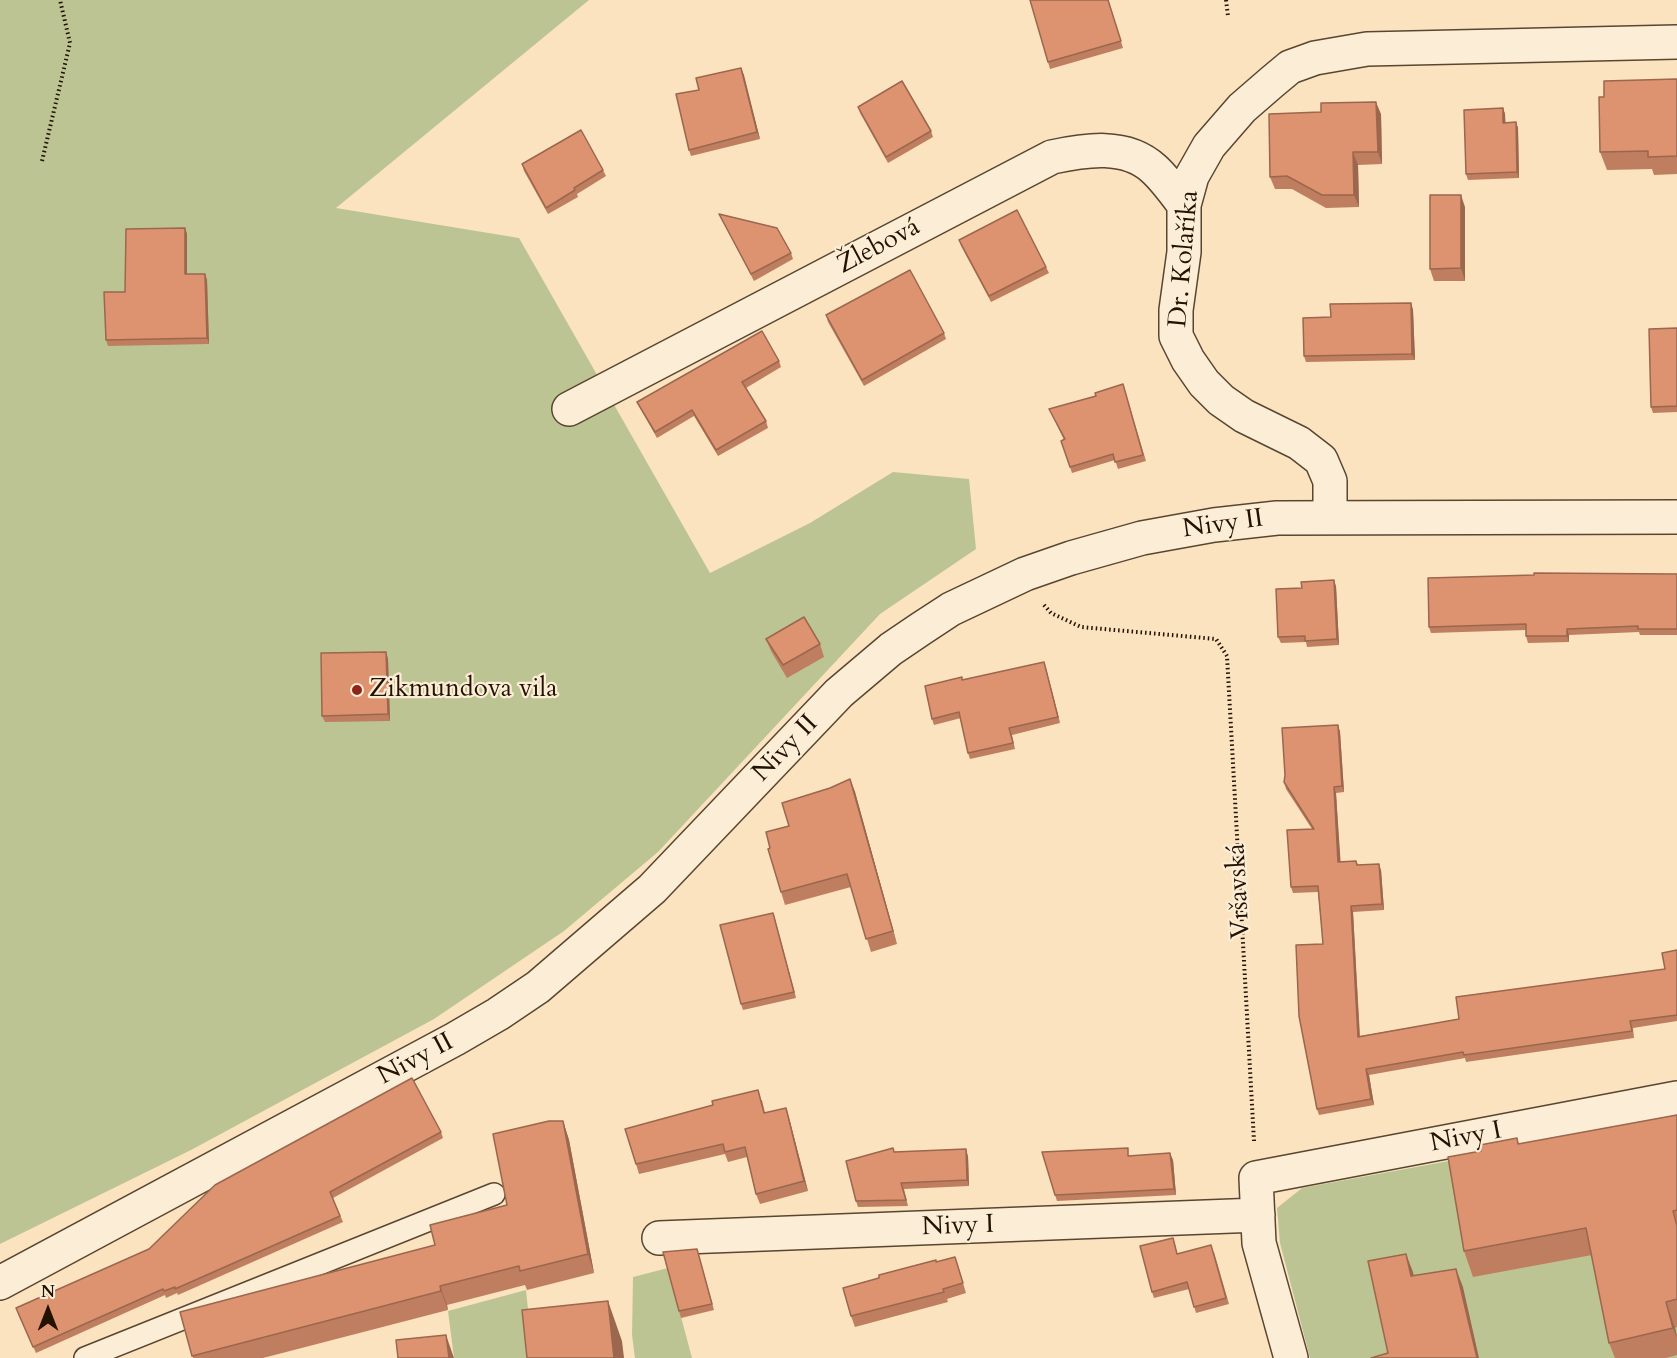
<!DOCTYPE html>
<html>
<head>
<meta charset="utf-8">
<style>
  body { margin:0 }
  #map { position:relative; width:1677px; height:1358px; overflow:hidden; background:#fbe3c0; font-family:Cardo,serif }
  canvas { display:block }
  .north { position:absolute; left:18px; top:1280px; width:60px; height:60px; -webkit-text-stroke:4px #fcedd6; paint-order:stroke; rotate:0deg; font-size:16px; font-weight:700; line-height:24px; text-align:center; color:#231200 }
  .north::after { content:''; display:block; margin:auto; width:21px; height:27px; background:#231200; clip-path:polygon(50% 0,100% 100%,50% 72%,0 100%) }
</style>
</head>
<body>
<div id="map">
<canvas width="1677" height="1358"></canvas>
<div class="north">N</div>
</div>
<script>
const g = document.querySelector('canvas').getContext('2d');
g.lineJoin = 'round';
function paint(path, color) {
  g.fillStyle = color;
  g.fill(path, 'evenodd');
}
function trace(path, color, width, dash) {
  g.strokeStyle = color;
  g.lineWidth = width;
  g.lineCap = dash ? 'butt' : 'round';
  g.setLineDash(dash || []);
  g.stroke(path);
}
function drawText(font, color, halo, rows, align = 'center') {
  g.font = font + ' Cardo,serif';
  g.lineWidth = 4.5;
  g.setLineDash([]);
  g.textBaseline = 'middle';
  g.strokeStyle = halo;
  g.fillStyle = color;
  for (const [text, x, y, turn = 0] of rows) {
    g.save();
    g.translate(x, y);
    g.rotate((+turn || 0) * Math.PI / 180);
    g.textAlign = isNaN(turn) ? turn : align;
    if (halo) g.strokeText(text, 0, 0);
    g.fillText(text, 0, 0);
    g.restore();
  }
}
paint(new Path2D(`
  M0,0H589L336,208L519,238L710,573L810,523L893,472L969,479L976,549L880,614L658,852L564,931L434,1019L191,1150L0,1244Z
  M1677,1119V1358H1310L1280,1243L1277,1208L1302,1188Z
  M668,1268L692,1358H635L632,1335L633,1277Z
  M526,1290L533,1358H454L448,1311Z`), '#bdc493');
const service = new Path2D(`
  M85,1358L494,1194`);
const minor = new Path2D(`
  M569,409L1052,157C1085,150 1126,143 1154,169C1165,179 1175,193 1184,205
  M1330,517V481L1321,460L1299,443L1244,416L1221,400L1204,383L1188,360L1176,336V310L1184,252V205L1192,176L1209,146L1242,108L1272,82L1290,67L1315,58L1367,49L1677,42
  M659,1238L1258,1215
  M0,1283L455,1039L498,1014L538,987L652,889L839,693L891,649L922,628L951,609L1025,574L1071,558L1142,538L1214,525L1277,518L1677,517
  M1291,1358L1259,1243L1256,1178L1677,1098`);
trace(service, '#594630', 24);
trace(minor, '#594630', 36);
trace(new Path2D(`
  M1226,0L1228,16
  M42,161L70,43L60,0
  M1044,605L1051,613L1081,627L1216,639L1227,656L1254,1141`), '#231200', 4, [1.5, 3]);
trace(service, '#fcedd6', 21);
trace(minor, '#fcedd6', 33);
paint(new Path2D(`
  M1108,0L1123,48L1050,69L1048,62Z
  M741,68L760,139L691,156L689,150L699,90Z
  M1677,79V174L1654,175L1652,169L1607,170L1600,152Z
  M858,107L931,131L933,137L888,163L860,113Z
  M1503,108L1505,114V123L1516,122L1518,128L1519,178L1468,180L1466,174Z
  M1381,114L1382,164L1358,165L1359,207L1326,208L1292,189H1275L1270,177Z
  M522,164L603,170L606,176L577,194L578,197L548,214L524,171Z
  M1465,207V281H1434L1430,269Z
  M719,214L791,253L793,259L754,281L722,220Z
  M185,228L187,234V274H205L207,280L209,344L108,346L106,340L125,292Z
  M959,240L1046,267L1049,273L991,302L961,246Z
  M1411,303L1413,310L1415,360L1306,362L1304,356L1331,317Z
  M826,315L944,333L946,339L864,386L828,322Z
  M1677,328V412L1653,413L1651,407Z
  M779,361L781,367L746,388L766,421L768,428L718,456L694,416L657,438L640,408L637,402Z
  M1125,391L1146,461L1118,469L1115,460L1072,473L1061,441L1064,440L1049,409Z
  M1677,574V635H1640L1639,632L1569,635V642L1528,643L1526,636V630L1431,633L1429,627Z
  M1336,586L1339,645L1307,647L1306,642L1281,643L1278,637Z
  M766,639L820,644L824,657L787,678L771,651Z
  M386,652L388,659L390,721L325,722L322,716Z
  M1044,662L1060,723L1012,735L1015,749L970,759L968,753L961,718L934,725L932,719L963,680Z
  M1338,725L1340,732L1344,792L1336,793L1340,861H1356L1358,865L1381,870L1384,910L1353,912L1360,1036L1459,1019L1665,969L1677,950V1021L1633,1028L1634,1038L1466,1062L1465,1058L1369,1075L1374,1105L1319,1115L1317,1109L1323,944L1318,892L1293,893L1291,887L1312,829L1286,789L1284,782Z
  M850,779L855,792L897,944L871,952L851,887L785,905L781,892L770,848L789,826L830,788Z
  M773,913L796,998L743,1010L741,1004Z
  M762,1100L765,1113L786,1108L789,1118L808,1191L760,1204L756,1194L747,1157L728,1162L725,1154L639,1174L636,1164Z
  M1677,1115V1327L1675,1328L1677,1335V1355L1666,1358H1615L1609,1343L1592,1255L1473,1277L1464,1251L1481,1151L1517,1138L1519,1144Z
  M563,1121L569,1140L594,1273L527,1290L525,1285L447,1305L448,1310L263,1358H193L180,1312L435,1245L507,1205Z
  M441,1132L443,1138L333,1198L343,1222L178,1295L177,1293L166,1298L165,1295L36,1353L18,1314Z
  M894,1152L968,1156L969,1186L904,1189L908,1206L858,1207L856,1201Z
  M1130,1156L1173,1160L1176,1195L1057,1201L1055,1195Z
  M1175,1245L1177,1254L1214,1252L1229,1304L1196,1313L1189,1289L1154,1298L1152,1292Z
  M699,1255L714,1310L681,1318L679,1311Z
  M955,1257L966,1293L947,1299L948,1302L855,1327L851,1316L936,1262Z`), '#be7e5f');
paint(new Path2D(`
  M741,68L744,75L760,139L757,132Z
  M1376,102L1381,114L1382,164L1378,152Z
  M1503,108L1505,114L1506,129L1503,123Z
  M1516,122L1518,128L1519,178L1517,172Z
  M1353,152L1358,165L1359,207L1354,195Z
  M1461,195L1465,207V281L1461,268Z
  M185,228L187,234V281L185,274Z
  M205,274L207,280L209,344L207,338Z
  M1411,303L1413,310L1415,360L1412,354Z
  M1334,580L1336,586L1339,645L1337,639Z
  M1567,629L1569,635V642L1567,636Z
  M386,652L388,659L390,721L388,714Z
  M1044,662L1046,668L1060,723L1058,717Z
  M1338,725L1340,732L1344,792L1342,786Z
  M850,779L855,792L897,944L893,931Z
  M1334,787L1336,793L1341,868L1338,862Z
  M1379,864L1381,870L1384,910L1382,904Z
  M1351,906L1353,912L1360,1043L1358,1037Z
  M773,913L775,919L796,998L794,992Z
  M1366,1069L1369,1075L1374,1105L1371,1099Z
  M786,1108L789,1118L808,1191L804,1181Z
  M563,1121L569,1140L594,1273L588,1254Z
  M966,1149L968,1156L969,1186L967,1180Z
  M1170,1153L1173,1160L1176,1195L1174,1189Z
  M1406,1254L1413,1272L1418,1295L1411,1276Z
  M1456,1269L1463,1287L1479,1358H1477Z
  M440,1286L447,1305L448,1310L441,1291Z
  M608,1301L622,1341L624,1358H614Z
  M1666,1302L1675,1328L1677,1338L1673,1328Z
  M446,1335L454,1358H449Z`), '#9b674e');
const building = new Path2D(`
  M1030,0H1108L1121,41L1048,62Z
  M741,68L757,132L689,150L676,94L699,90L696,78Z
  M1677,79V156L1648,157V151L1600,152L1599,97H1604V81Z
  M902,81L931,131L886,157L858,107Z
  M1376,102L1378,152H1353L1354,195H1322L1287,176L1270,177L1269,114L1321,112V103Z
  M1503,108V123L1516,122L1517,172L1466,174L1464,110Z
  M581,130L603,170L574,188L575,190L546,208L522,164Z
  M1430,195H1461V268L1430,269Z
  M1017,210L1046,267L989,296L959,240Z
  M719,214L777,228L791,253L751,274Z
  M185,228V274H205L207,338L106,340L104,292H125L126,229Z
  M910,270L944,333L862,380L826,315Z
  M1411,303L1412,354L1304,356L1303,318L1331,317L1330,304Z
  M1677,328V406L1651,407L1649,329Z
  M762,331L779,361L742,382L766,421L716,450L692,410L655,432L637,402Z
  M1123,384L1143,455L1115,462L1113,454L1070,467L1061,441L1065,439L1049,409L1096,396L1095,393Z
  M1534,573L1677,574V629H1638V626L1567,629V636H1526V624L1429,627L1428,578L1534,575Z
  M1334,580L1337,639L1305,641V636L1278,637L1276,589L1302,588L1301,582Z
  M804,617L820,644L783,665L766,639Z
  M386,652L388,714L322,716L321,653Z
  M1044,662L1058,717L1009,728L1013,743L968,753L959,712L932,719L925,686L962,677V680Z
  M1338,725L1342,786L1334,787L1338,862L1356,861L1357,865L1379,864L1382,904L1351,906L1358,1037L1459,1019L1456,997L1665,969L1662,953L1677,950V1015L1630,1021L1632,1031L1464,1055L1463,1052L1366,1069L1371,1099L1317,1109L1299,1016L1296,945L1323,944L1318,886L1291,887L1287,830L1314,829L1284,782L1285,775L1282,728Z
  M850,779L893,931L866,939L847,874L781,892L768,849L770,848L766,832L789,826L782,803L830,788Z
  M773,913L794,992L741,1004L720,925Z
  M412,1078L441,1132L330,1192L340,1216L175,1289V1287L164,1291L163,1289L33,1347L16,1308L149,1249L215,1185Z
  M758,1090L764,1113L786,1108L804,1181L756,1194L745,1147L725,1152L723,1144L636,1164L625,1129L713,1105L712,1101Z
  M1677,1115V1210L1673,1211L1677,1226V1299L1666,1302L1673,1328L1609,1343L1586,1228L1464,1251L1448,1157L1481,1151L1480,1145L1517,1138L1518,1144Z
  M549,1121H563L588,1254L520,1271L519,1266L440,1286L441,1291L192,1356L180,1312L435,1245L430,1225L507,1205L493,1134Z
  M893,1148L894,1152L966,1149L967,1180L901,1183L906,1200L856,1201L846,1161Z
  M1128,1148V1156L1170,1153L1174,1189L1055,1195L1042,1152Z
  M1173,1238L1177,1254L1211,1245L1226,1298L1194,1307L1187,1282L1152,1292L1140,1246Z
  M697,1249L712,1304L679,1311L663,1252Z
  M1406,1254L1411,1276L1456,1269L1477,1358H1371L1388,1353L1368,1261Z
  M955,1257L963,1283L943,1289L944,1292L851,1316L843,1288L879,1278V1275L936,1260V1262Z
  M608,1301L614,1358H527L522,1310Z
  M446,1335L449,1358H398L396,1340Z`);
paint(building, '#dd936f');
trace(building, '#9b674e', 1.5);
for (const [x, y, r, color] of [
  [357,690,6,"#8f2418"]
]) {
  const dot = new Path2D();
  dot.arc(x, y, r, 0, 2 * Math.PI);
  g.fillStyle = color;
  g.fill(dot);
  trace(dot, '#fcedd6', 2);
}
drawText('26px', '#231200', '#fcedd6', [
  ["Žlebová",879,247,-28],
  ["Dr. Kolaříka",1185,259,-85],
  ["Nivy II",1223,525,-8],
  ["Nivy II",786,749,-46],
  ["Vršavská",1240,891,-93],
  ["Nivy II",416,1060,-28],
  ["Nivy I",1466,1138,-11],
  ["Nivy I",958,1227,-2]
]);
drawText('26px', '#231200', '#fcedd6', [
  ["Zikmundova vila",369,690]
], 'left');
</script>
</body>
</html>
